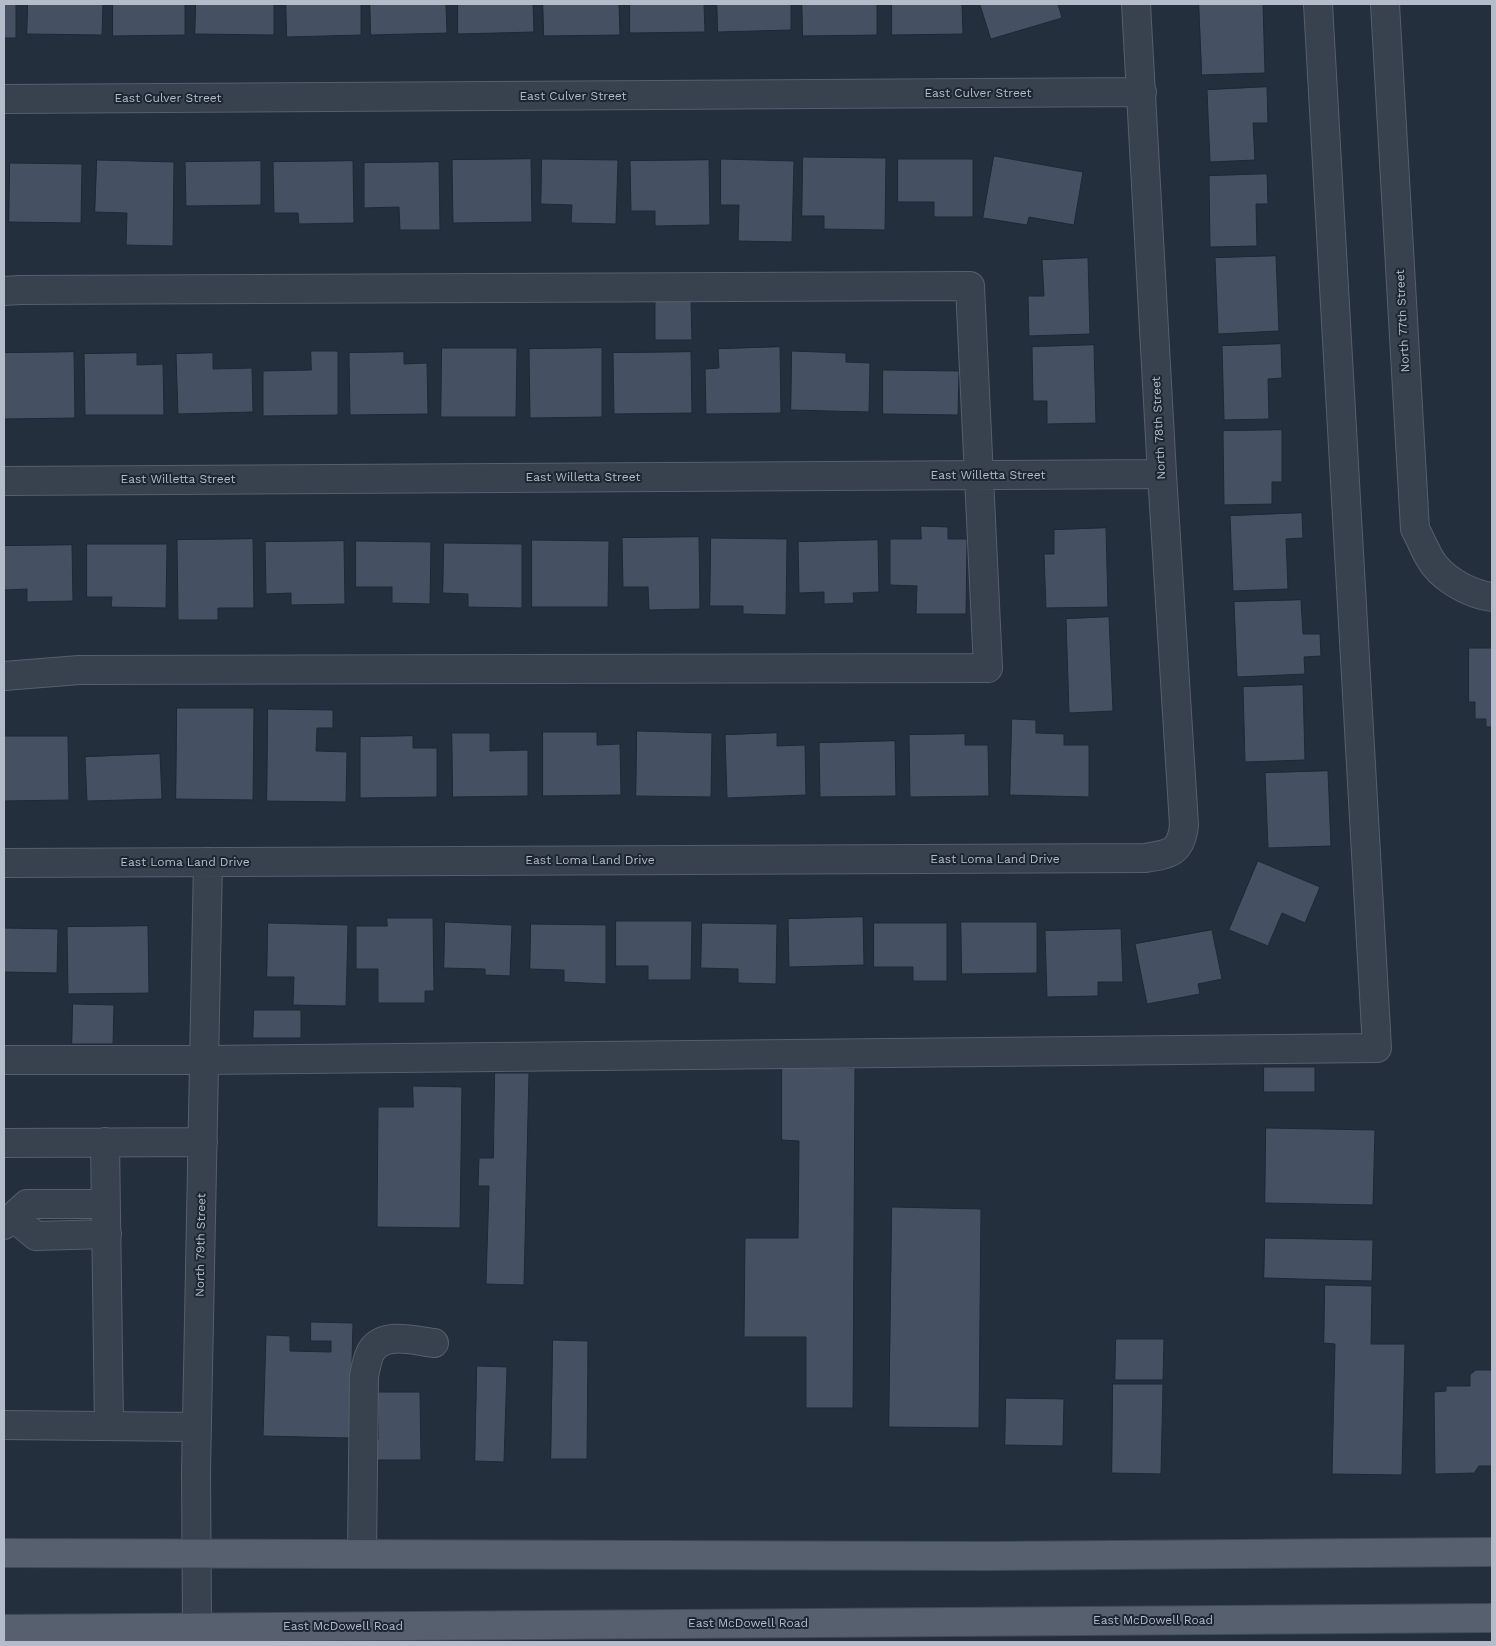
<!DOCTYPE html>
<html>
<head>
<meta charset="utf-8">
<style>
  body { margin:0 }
  #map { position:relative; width:1496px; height:1646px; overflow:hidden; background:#242f3e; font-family:"Work Sans",sans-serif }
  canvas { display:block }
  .frame { position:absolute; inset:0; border:5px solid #b4bcc9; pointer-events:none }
</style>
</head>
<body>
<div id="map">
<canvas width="1496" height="1646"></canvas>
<div class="frame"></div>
</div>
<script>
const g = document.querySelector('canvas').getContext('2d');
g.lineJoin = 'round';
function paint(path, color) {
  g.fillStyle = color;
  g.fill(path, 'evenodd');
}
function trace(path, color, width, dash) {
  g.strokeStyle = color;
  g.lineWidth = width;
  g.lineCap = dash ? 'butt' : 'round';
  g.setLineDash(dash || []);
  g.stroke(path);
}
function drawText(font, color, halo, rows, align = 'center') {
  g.font = font + ' "Work Sans",sans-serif';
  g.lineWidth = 4;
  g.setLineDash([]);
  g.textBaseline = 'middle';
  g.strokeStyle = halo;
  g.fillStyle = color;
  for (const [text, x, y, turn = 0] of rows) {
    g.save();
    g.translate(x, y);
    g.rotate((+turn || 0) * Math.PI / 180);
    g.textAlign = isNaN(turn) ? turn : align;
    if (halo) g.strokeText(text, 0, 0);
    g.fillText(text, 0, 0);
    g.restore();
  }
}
const building = new Path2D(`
  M4,4H16V38H4Z
  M28,4H103L102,35L27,34Z
  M113,4H185V35L113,36Z
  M196,4H274V35L195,34Z
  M286,4H361V35L287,37Z
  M370,4H446L447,33L371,35Z
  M458,4H533L534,32L458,34Z
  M543,4H619L620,35L544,36Z
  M630,4H704L705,32L630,33Z
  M717,4H791V30L718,32Z
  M802,4H877V35L803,36Z
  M892,4H962L963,34L892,35Z
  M980,4H1058L1062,18L991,39Z
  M1199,4H1263L1265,73L1202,75Z
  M1267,87L1268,123H1253L1255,160L1210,162L1207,90Z
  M994,156L1083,172L1074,225L1029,217L1027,225L983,218Z
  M803,157L886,158L885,230L824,229V216H802Z
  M531,159L532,222L453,223L452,160Z
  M542,159L618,160L616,224L571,223L572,205L541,204Z
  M721,159L794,161L792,242L738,241L739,205H721Z
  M898,159H973V217H934V202H898Z
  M97,160L174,162L173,246L126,245L127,213L95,212Z
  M709,160L710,225L655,226V211H631L630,161Z
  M261,161V205L186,206L185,162Z
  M353,161L354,223L299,224L298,213H274L273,162Z
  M439,162L440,230H400L399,207L364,208V163Z
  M10,163L82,164L81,223L9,222Z
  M1267,174L1268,204H1256L1257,246L1210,247L1209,176Z
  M1276,256L1279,331L1218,334L1215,258Z
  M1088,258L1090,334L1029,336L1028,296H1044L1042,260Z
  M691,301L692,340H655V302Z
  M1281,344L1282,378L1268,379L1269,419L1224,420L1222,346Z
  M1094,345L1096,423L1047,424V401H1033L1032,347Z
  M780,347L781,413L706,414L705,369L719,368L718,349Z
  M442,348H517L516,417H441Z
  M602,348V417L530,418L529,349Z
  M311,351H338V415L263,416V371L311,370Z
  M792,351L846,353V362L870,363L869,412L791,410Z
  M74,352L75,418L4,419V353Z
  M404,352V364L427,363L428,414L350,415L349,353Z
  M691,352L692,413L614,414L613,353Z
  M137,353V365L163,364L164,415H85L84,354Z
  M213,353V369L252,368L253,412L178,414L176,354Z
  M883,370L959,371L958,415L883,414Z
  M1282,430V482H1272V504L1224,505L1223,431Z
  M1302,513L1303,538L1286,539L1288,589L1233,591L1230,516Z
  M921,526L948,527V539H967L966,614H916L917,586L890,585V539H921Z
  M1106,528L1108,607L1046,608L1044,554H1054V530Z
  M699,537L700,609L649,610L648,587H623L622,538Z
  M711,538L787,539L786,615L743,614V606H710Z
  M253,539L254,608H218V620H178L177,540Z
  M532,540L609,541L608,607H532Z
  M878,540L879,592L853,593L854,603L824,604V592L799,593L798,542Z
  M344,541L345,604L291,605V593L266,594L265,542Z
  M356,541L431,542L430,604L392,603V587H356Z
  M444,543L522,544V608L468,607V594L443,593Z
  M87,544H167L166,608L111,607L112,597H87Z
  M72,545L73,601L27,602V589L4,590V546Z
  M1301,600L1303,634H1320L1321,656L1304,657L1305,674L1237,677L1234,602Z
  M1109,617L1113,711L1069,713L1066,619Z
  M1469,648H1492V727H1486V719H1475V702H1469Z
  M1303,685L1305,760L1245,762L1243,687Z
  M177,708H254L253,800L176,799Z
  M268,709L333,710V728H317L316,751L347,752L346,802L267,801Z
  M1012,719L1036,720V733L1064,734V745H1089V797L1010,795Z
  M637,731L712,733L711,797L636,796Z
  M543,732H597V745L620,744L621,795L543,796Z
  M452,733H490V751L528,750V796L453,797Z
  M777,733V746L805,745L806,795L727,798L725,735Z
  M965,734V745H988L989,796L910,797L909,735Z
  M4,736H68L69,800L4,801Z
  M413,736V748H437V797L360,798V737Z
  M895,741L896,796L820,797L819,743Z
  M160,754L162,799L87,801L85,757Z
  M1328,771L1331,846L1268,848L1265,773Z
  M1258,861L1320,887L1305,923L1282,913L1268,946L1229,930Z
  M863,917L864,965L789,967L788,919Z
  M387,918H433L434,991H425V1003H378V969H356V926H387Z
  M616,921H692L691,980H648V966H616Z
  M445,922L512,925L510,976L485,975V969L444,968Z
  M961,922H1037V973L962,974Z
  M268,923L348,925L346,1006L293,1005L294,977H267Z
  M702,923L777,924L776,984L738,983V969L701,968Z
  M874,923H947V981H913V967H874Z
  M531,924L606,925V984L564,982V970L530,969Z
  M148,926L149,993L68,994L67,927Z
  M4,928L58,929L57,973L4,972Z
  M1121,929L1123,982H1098V996L1047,997L1045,931Z
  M1212,930L1222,979L1198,984L1200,994L1147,1004L1135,944Z
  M73,1004L114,1005L113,1044H72Z
  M254,1010H301V1038H253Z
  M782,1067L855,1068L853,1408H806V1337H744L745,1238H798L799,1141L782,1140Z
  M1264,1067H1315V1092H1264Z
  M495,1073H529L524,1285L486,1284L489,1186H478L479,1158H493Z
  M413,1086L462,1087L460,1228L377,1227L378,1107H413Z
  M1266,1128L1375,1130L1373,1205L1265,1203Z
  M892,1207L981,1209L979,1428L889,1427Z
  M1265,1238L1373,1240L1372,1281L1264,1278Z
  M1325,1285L1372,1286L1371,1344H1405L1402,1475L1332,1474L1335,1344L1324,1343Z
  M311,1322L353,1323L350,1438L263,1436L266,1335L290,1336V1351L331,1352V1341H311Z
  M1116,1339H1164L1163,1380H1115Z
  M553,1340L588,1341L587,1459H551Z
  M477,1366L507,1367L504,1462L475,1461Z
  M1476,1370H1492V1466H1479L1474,1473L1435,1474L1434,1392L1446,1391V1386H1470V1375Z
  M1113,1384H1163L1161,1474L1112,1473Z
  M378,1392H420L421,1460H368V1439H378Z
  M1006,1398L1064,1399L1063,1446L1005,1445Z`);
paint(building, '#455162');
trace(building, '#1f2835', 1);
const minor = new Path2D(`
  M1385,4L1415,529C1420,538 1424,548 1429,557C1440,578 1469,594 1492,597
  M4,99L1142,92
  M4,291L20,290L970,286L988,668L79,670L4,676
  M4,481L1162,474
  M4,863L1145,858C1170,854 1181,853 1184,825L1162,474L1136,4
  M4,1060H204L1377,1048L1318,4
  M105,1142L109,1426
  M4,1143L203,1142
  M13,1217L36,1236L107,1234
  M4,1225L27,1204H106
  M4,1425L197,1427
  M362,1554L364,1376C366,1368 367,1357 372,1350C385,1331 415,1341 434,1343
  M197,1627L196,1472L208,862`);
const major = new Path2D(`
  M4,1553L987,1556L1492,1552
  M4,1629L1492,1618`);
trace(minor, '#565f6c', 30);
trace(major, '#414a57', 30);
trace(minor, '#38414e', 28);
trace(major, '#56606e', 28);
drawText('12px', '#b4bcc9', '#1d2633', [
  ["East Culver Street",978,93],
  ["East Culver Street",573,96],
  ["East Culver Street",168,98],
  ["North 77th Street",1403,321,-93],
  ["North 78th Street",1159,428,-93],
  ["East Willetta Street",988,475],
  ["East Willetta Street",583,477],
  ["East Willetta Street",178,479],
  ["East Loma Land Drive",995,859],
  ["East Loma Land Drive",590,860],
  ["East Loma Land Drive",185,862],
  ["North 79th Street",201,1245,-89],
  ["East McDowell Road",1153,1620],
  ["East McDowell Road",748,1623],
  ["East McDowell Road",343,1626]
]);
</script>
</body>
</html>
